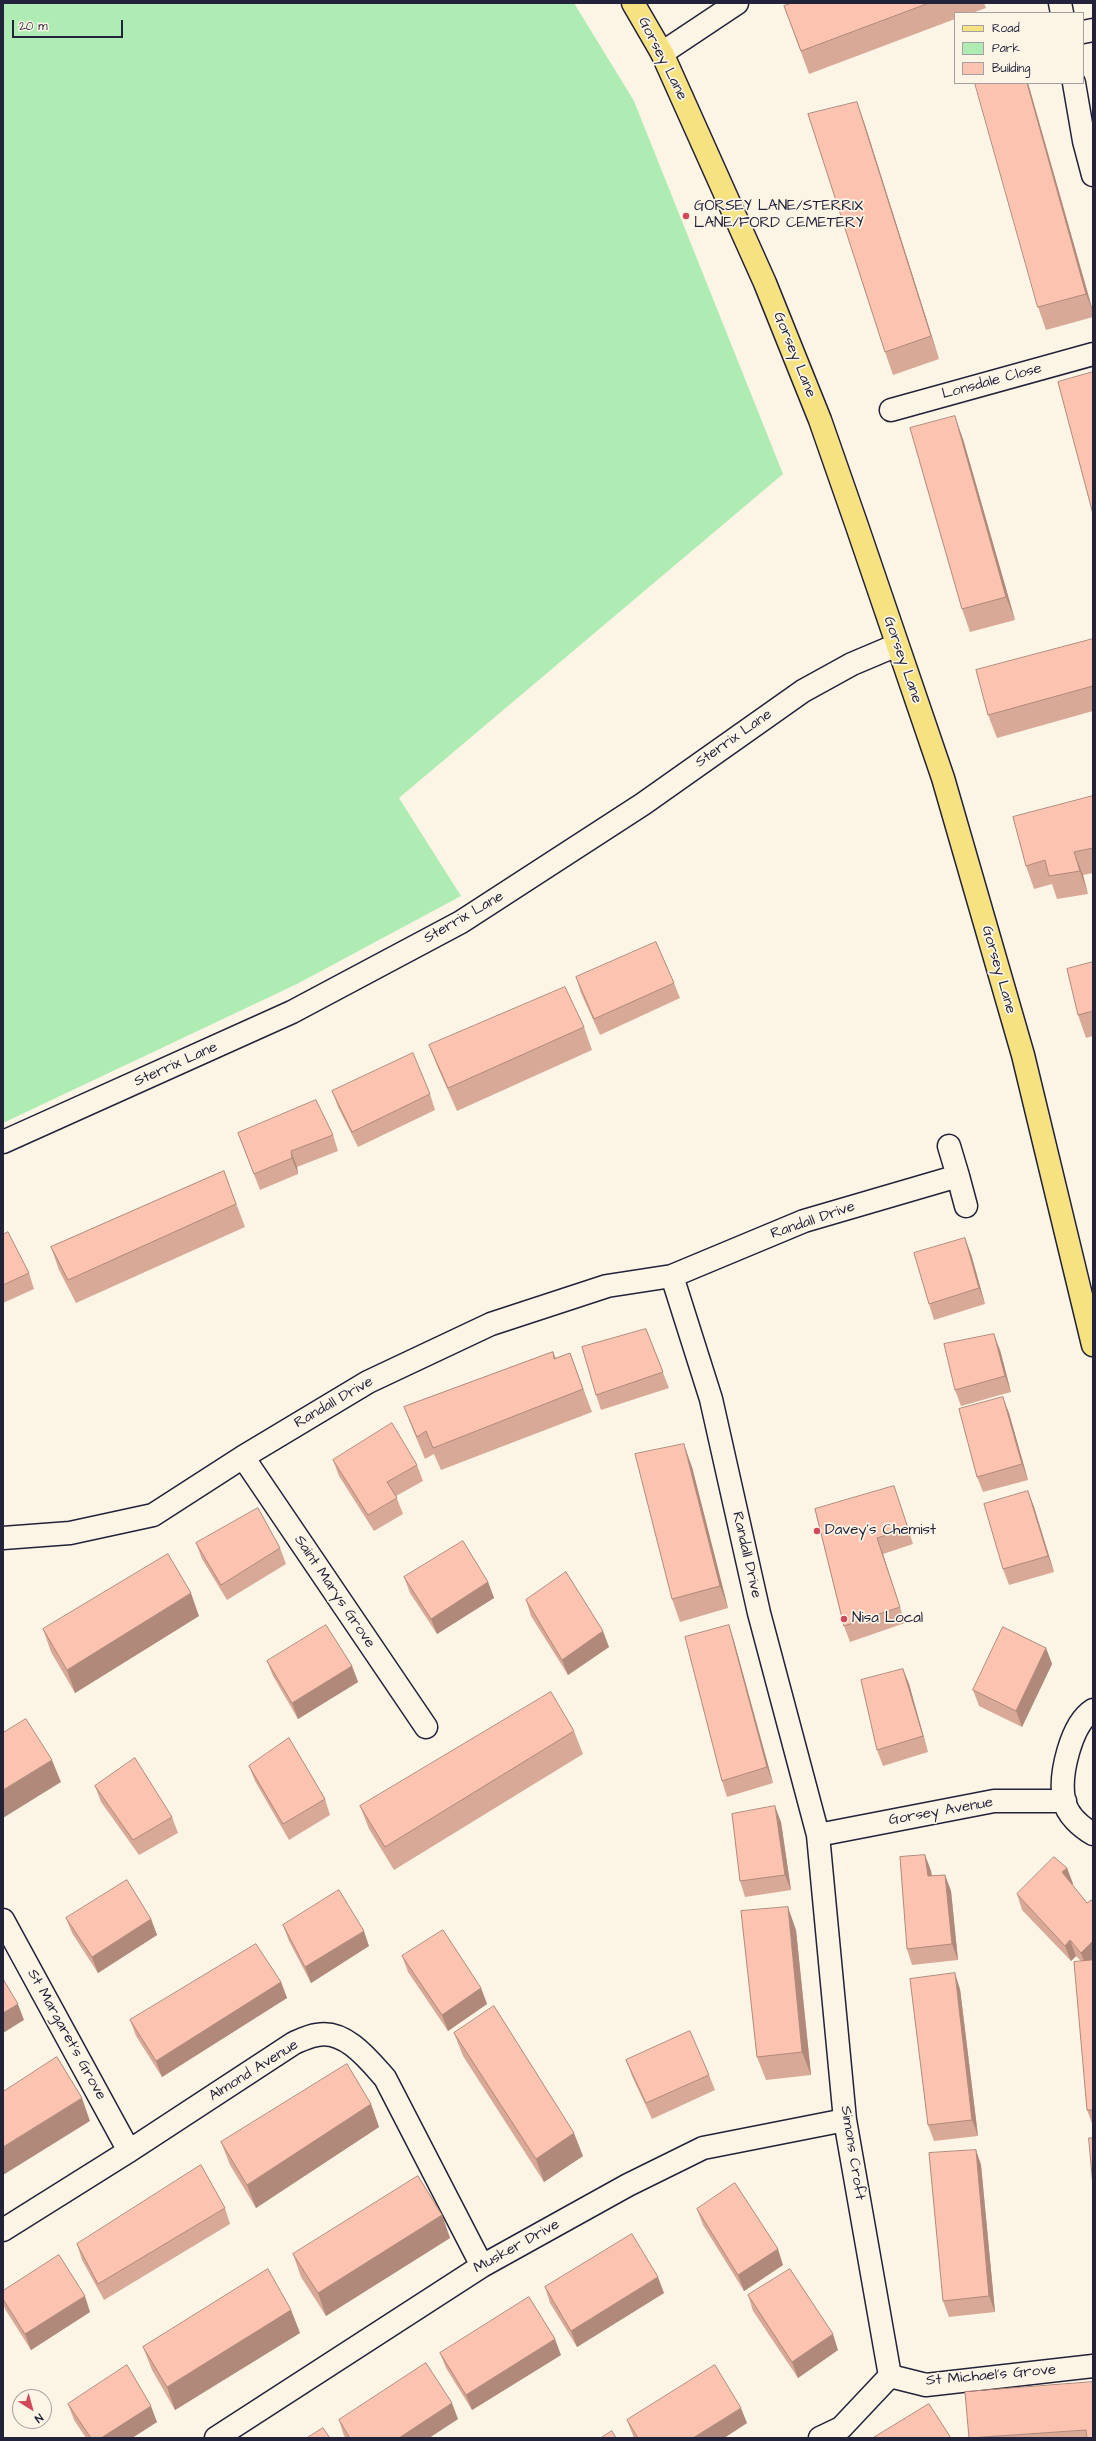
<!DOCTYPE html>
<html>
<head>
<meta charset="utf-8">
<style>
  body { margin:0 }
  #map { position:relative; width:1096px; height:2441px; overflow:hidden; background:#fcf5e5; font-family:"Architects Daughter",sans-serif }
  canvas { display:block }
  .frame { position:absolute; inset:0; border:4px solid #22223b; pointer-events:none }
  .legend { position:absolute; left:954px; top:12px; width:130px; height:72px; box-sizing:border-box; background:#fcf5e5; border:1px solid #a5a1a1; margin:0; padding:5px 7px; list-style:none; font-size:12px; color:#22223b }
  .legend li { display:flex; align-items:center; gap:8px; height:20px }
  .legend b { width:20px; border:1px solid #a5a1a1 }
  .north { position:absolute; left:12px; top:2389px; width:40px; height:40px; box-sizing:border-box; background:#fcf5e5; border:1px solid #a5a1a1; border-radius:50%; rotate:143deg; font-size:11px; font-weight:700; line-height:16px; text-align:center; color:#22223b }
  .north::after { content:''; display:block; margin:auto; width:14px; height:18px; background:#d1495b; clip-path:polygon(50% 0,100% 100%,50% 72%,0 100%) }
  .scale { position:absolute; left:12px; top:20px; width:111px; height:18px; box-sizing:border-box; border:2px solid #22223b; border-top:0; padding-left:5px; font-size:12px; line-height:14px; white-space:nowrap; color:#22223b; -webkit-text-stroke:3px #fcf5e5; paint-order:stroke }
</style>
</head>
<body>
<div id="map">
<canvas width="1096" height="2441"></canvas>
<div class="frame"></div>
<ul class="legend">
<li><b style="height:5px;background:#f6e281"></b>Road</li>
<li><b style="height:11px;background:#aeecb3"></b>Park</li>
<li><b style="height:11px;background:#fcc4b0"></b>Building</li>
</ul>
<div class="north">N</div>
<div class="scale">20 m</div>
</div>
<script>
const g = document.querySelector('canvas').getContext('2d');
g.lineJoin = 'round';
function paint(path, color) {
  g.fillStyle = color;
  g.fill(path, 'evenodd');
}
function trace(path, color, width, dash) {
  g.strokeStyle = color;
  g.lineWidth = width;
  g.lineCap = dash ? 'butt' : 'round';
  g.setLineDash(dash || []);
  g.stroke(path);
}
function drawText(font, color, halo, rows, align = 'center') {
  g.font = font + ' "Architects Daughter",sans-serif';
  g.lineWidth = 3.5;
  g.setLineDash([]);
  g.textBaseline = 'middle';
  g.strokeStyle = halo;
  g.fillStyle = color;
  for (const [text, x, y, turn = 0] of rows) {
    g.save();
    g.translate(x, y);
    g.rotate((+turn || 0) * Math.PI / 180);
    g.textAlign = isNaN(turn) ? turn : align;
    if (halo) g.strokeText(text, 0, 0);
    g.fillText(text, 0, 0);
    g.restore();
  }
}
paint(new Path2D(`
  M3,3H574L634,101L783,474L399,798L461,896L297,984L3,1123Z`), '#aeecb3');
const minor = new Path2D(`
  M1060,3L1062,13
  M1083,32L1093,30
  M662,53L737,3
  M1074,83L1084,141L1093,175
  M891,410L1093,354
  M3,1142L292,1012L461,922L643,804L803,691L852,664L897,645
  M949,1146L958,1176
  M672,1276L804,1221L958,1176L966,1206
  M243,1457L426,1727
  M3,1538L70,1533L153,1515L243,1457L368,1382L491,1324L607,1286L672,1276L711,1399L759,1613L818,1835L845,2120L890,2376L841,2428L820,2438
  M1093,1710C1071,1724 1059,1775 1064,1800C1067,1815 1081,1827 1093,1834
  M818,1835L994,1801H1065
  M3,1920L129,2151
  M3,2230L129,2151L294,2043C301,2040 309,2036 317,2035C345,2029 369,2060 385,2078L482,2266
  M890,2376L926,2385L1093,2366
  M216,2438L482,2266L628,2185L703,2148L845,2120`);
const major = new Path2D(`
  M633,3L662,53L765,283L820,420L857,526L943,778L1023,1055L1093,1345`);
trace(minor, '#22223b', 25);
trace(major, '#22223b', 25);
trace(minor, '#fcf5e5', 22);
trace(major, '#f6e281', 22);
paint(new Path2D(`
  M792,3H984L986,8L972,13H955V19L809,74L784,6Z
  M1028,83L1093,311V317L1046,330L1038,307Z
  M857,102L865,125L939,359L893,375L885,352Z
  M963,439L1015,620L970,632L962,609Z
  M1093,639V711L997,738L988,715Z
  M1093,796V873L1083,875L1088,894L1057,899L1052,884L1034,889L1026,866Z
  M1093,962V1036L1086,1038L1078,1015Z
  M576,977L674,983L680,998L600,1035L581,993Z
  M584,1027L592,1050L457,1111L438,1068L429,1045Z
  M332,1091L430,1094L435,1110L358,1147L338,1107Z
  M238,1133L333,1135L338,1151L297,1167L298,1174L260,1190Z
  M224,1171L245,1227L76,1303L59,1270L51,1247Z
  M3,1235L29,1273L34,1289L3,1303Z
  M971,1254L985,1304L934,1320L929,1304Z
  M646,1329L669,1388L601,1410L596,1395Z
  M1000,1350L1011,1392L961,1406L955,1390Z
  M553,1352L556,1358L570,1353L592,1412L441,1470L434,1454L425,1459L413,1430L404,1407Z
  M1009,1413L1028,1480L983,1492L977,1477Z
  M333,1460L417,1465L423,1481L396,1496L403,1514L374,1531L339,1476Z
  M692,1467L728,1608L680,1622L672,1599Z
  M1028,1491L1034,1507L1054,1572L1009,1585L1003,1569Z
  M899,1502L913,1544L883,1554L905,1623L850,1642L844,1626L815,1509Z
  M196,1543L280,1548L286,1564L227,1600L202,1559Z
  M404,1577L488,1582L494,1598L437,1634L410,1593Z
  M526,1600L609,1647L568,1675L531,1616Z
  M199,1616L75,1693L51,1652L43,1629Z
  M729,1625L734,1641L773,1783L727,1797L722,1781Z
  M1046,1648L1052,1664L1022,1727L979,1706L973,1690Z
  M267,1661L352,1666L358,1682L298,1719L273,1676Z
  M903,1669L909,1684L928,1752L883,1766L877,1750Z
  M574,1731L583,1754L394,1870L369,1829L360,1806Z
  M249,1766L325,1799L330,1815L289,1840L255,1781Z
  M95,1786L172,1817L178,1833L139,1855L101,1802Z
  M781,1822L791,1890L745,1897L740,1881Z
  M925,1855L931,1871L932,1876L945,1875L951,1891L958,1960L912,1965L907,1949Z
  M1067,1868L1073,1884L1072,1885L1087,1903L1093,1901V2126L1087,2110L1081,1961L1076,1956L1071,1961L1022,1910L1017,1894Z
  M66,1918L151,1919L157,1935L98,1973L72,1933Z
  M283,1925L369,1946L311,1983L289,1941Z
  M796,1930L811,2075L766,2080L757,2057Z
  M402,1956L481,1988L487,2004L448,2031L408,1972Z
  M281,1982L287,1998L162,2077L136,2036L130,2020Z
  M960,1989L978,2136L934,2141L928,2125Z
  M454,2033L583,2156L544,2182L463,2056Z
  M626,2060L709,2075L715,2090L652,2119L632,2076Z
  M371,2104L379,2127L256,2208L230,2165L221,2142Z
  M976,2150L981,2165L995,2312L949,2317L943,2301Z
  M225,2208L230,2224L104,2300L82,2260L77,2244Z
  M697,2209L783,2265L744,2291L703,2225Z
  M442,2215L450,2238L326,2316L301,2277L293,2254Z
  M545,2287L664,2293L577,2347L550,2303Z
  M748,2295L838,2350L798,2378L753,2311Z
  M3,2299L90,2312L31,2350L5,2309L3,2303Z
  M291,2310L300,2333L175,2410L152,2370L143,2347Z
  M440,2353L561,2355L472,2410L446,2368Z
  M1093,2382V2438H969Z
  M68,2404L157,2422L132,2438H86L74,2420Z
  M458,2419L429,2438H346L344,2436L339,2420Z
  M627,2420L747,2423L724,2438H634Z`), '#d9a997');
paint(new Path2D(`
  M1027,83H1028L1093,312L1086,294Z
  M857,102L865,125L939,359L931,336Z
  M955,416L963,439L1015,620L1006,597Z
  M1074,852L1083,875L1088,894L1080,871Z
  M291,1151L297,1167L298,1174L292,1158Z
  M965,1238L971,1254L985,1304L979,1288Z
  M994,1334L1000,1350L1011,1392L1005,1376Z
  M1003,1397L1009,1413L1028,1480L1022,1464Z
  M684,1444L692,1467L728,1608L720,1586Z
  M894,1486L899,1502L913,1544L908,1528Z
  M1028,1491L1034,1507L1054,1572L1048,1556Z
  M877,1538L883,1554L905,1623L900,1607Z
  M488,1582L494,1598L437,1634L431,1619Z
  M191,1593L199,1616L75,1693L67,1670Z
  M729,1625L734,1641L773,1783L767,1767Z
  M603,1631L609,1647L568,1675L562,1660Z
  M1046,1648L1052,1664L1022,1727L1016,1711Z
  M352,1666L358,1682L298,1719L292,1703Z
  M903,1669L909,1684L928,1752L923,1736Z
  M52,1760L61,1782L3,1818V1790Z
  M775,1806L781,1822L791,1890L785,1875Z
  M925,1855L931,1871L934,1892L928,1876Z
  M1067,1868L1073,1884L1067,1888L1062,1872Z
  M945,1875L951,1891L958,1960L952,1944Z
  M788,1907L796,1930L811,2075L802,2052Z
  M151,1919L157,1935L98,1973L92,1957Z
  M364,1931L369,1946L311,1983L305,1967Z
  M1070,1940L1076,1956L1071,1961L1065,1946Z
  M1093,1941V1963L1087,1969L1081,1953Z
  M955,1973L960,1989L978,2136L972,2120Z
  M281,1982L287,1998L162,2077L156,2061Z
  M481,1988L487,2004L448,2031L442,2015Z
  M18,2004L24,2020L3,2033V2013Z
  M82,2098L90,2121L3,2175V2147Z
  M371,2104L379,2127L256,2208L247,2185Z
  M574,2133L583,2156L544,2182L536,2159Z
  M976,2150L981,2165L995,2312L989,2296Z
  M442,2215L450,2238L326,2316L318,2293Z
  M778,2249L783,2265L744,2291L738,2275Z
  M658,2277L664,2293L577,2347L571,2331Z
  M85,2296L90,2312L31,2350L25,2334Z
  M291,2310L300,2333L175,2410L167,2387Z
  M833,2334L838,2350L798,2378L792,2362Z
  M555,2339L561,2355L472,2410L466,2395Z
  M452,2403L458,2419L429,2438H399Z
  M151,2406L157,2422L132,2438H101Z
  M741,2408L747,2423L724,2438H693Z`), '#b0897b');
const building = new Path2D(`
  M792,3H929L801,51L784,6Z
  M975,83H1027L1086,294L1038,307Z
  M857,102L931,336L885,352L808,114Z
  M1093,372V514L1058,382Z
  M955,416L1006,597L962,609L910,428Z
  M1093,639V686L988,715L976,670Z
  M1093,796V848L1074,852L1080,871L1049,876L1045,860L1026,866L1013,817Z
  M656,942L674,983L594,1019L576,977Z
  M1093,962V1011L1078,1015L1067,969Z
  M565,987L584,1027L448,1088L429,1045Z
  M413,1053L430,1094L352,1132L332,1091Z
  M316,1100L333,1135L291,1151L292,1158L254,1174L238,1133Z
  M224,1171L236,1204L68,1280L51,1247Z
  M8,1232L29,1273L3,1285V1235Z
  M965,1238L979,1288L929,1304L914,1253Z
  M646,1329L663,1372L596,1395L582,1347Z
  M994,1334L1005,1376L955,1390L944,1344Z
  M553,1352L554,1359L570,1353L583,1389L433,1448L426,1431L417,1437L404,1407Z
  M1003,1397L1022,1464L977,1477L959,1409Z
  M392,1423L417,1465L387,1482L397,1498L368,1515L333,1460Z
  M684,1444L720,1586L672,1599L635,1454Z
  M894,1486L908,1528L877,1538L900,1607L844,1626L815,1509Z
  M1028,1491L1048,1556L1003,1569L984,1504Z
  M258,1508L280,1548L221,1585L196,1543Z
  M463,1541L488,1582L431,1619L404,1577Z
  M168,1554L191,1593L67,1670L43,1629Z
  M566,1572L603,1631L562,1660L526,1600Z
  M326,1625L352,1666L292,1703L267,1661Z
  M729,1625L767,1767L722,1781L685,1637Z
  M1003,1627L1046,1648L1016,1711L973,1690Z
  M903,1669L923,1736L877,1750L861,1680Z
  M551,1692L574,1731L385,1847L360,1806Z
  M26,1719L52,1760L3,1790V1733Z
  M289,1738L325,1799L283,1824L249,1766Z
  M135,1758L172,1817L133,1840L95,1786Z
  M775,1806L785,1875L740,1881L732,1814Z
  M925,1855L928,1876L945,1875L952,1944L907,1949L900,1857Z
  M1054,1857L1067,1868L1062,1872L1087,1903L1091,1900L1093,1901V1941L1081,1953L1070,1940L1065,1946L1017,1894Z
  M127,1880L151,1919L92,1957L66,1918Z
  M339,1890L364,1931L305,1967L283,1925Z
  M788,1907L802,2052L757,2057L741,1911Z
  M443,1930L481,1988L442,2015L402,1956Z
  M256,1944L281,1982L156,2061L130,2020Z
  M1093,1960V2110H1087L1074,1962Z
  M955,1973L972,2120L928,2125L910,1979Z
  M3,1979L18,2004L3,2013Z
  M494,2006L574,2133L536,2159L454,2033Z
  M690,2031L709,2075L646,2103L626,2060Z
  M57,2057L82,2098L3,2147V2092Z
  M347,2064L371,2104L247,2185L221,2142Z
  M1089,2138H1093V2186Z
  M976,2150L989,2296L943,2301L929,2153Z
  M201,2165L225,2208L98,2284L77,2244Z
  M418,2176L442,2215L318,2293L293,2254Z
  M735,2183L778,2249L738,2275L697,2209Z
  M632,2234L658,2277L571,2331L545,2287Z
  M59,2255L85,2296L25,2334L3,2299V2291Z
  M268,2269L291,2310L167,2387L143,2347Z
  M790,2269L833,2334L792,2362L748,2295Z
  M529,2297L555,2339L466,2395L440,2353Z
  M426,2363L452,2403L399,2438H350L339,2420Z
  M127,2365L151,2406L101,2438H91L68,2404Z
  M715,2365L741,2408L693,2438H638L627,2420Z
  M1093,2382V2438H1087L1086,2430L969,2438L965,2392Z
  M929,2404L951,2438H873Z
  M323,2428L330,2438H307Z
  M612,2431L616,2438H601Z`);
paint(building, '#fcc4b0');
trace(building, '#b0897b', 1);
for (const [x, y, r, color] of [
  [686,216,4,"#d1495b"],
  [817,1531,4,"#d1495b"],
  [844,1619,4,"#d1495b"]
]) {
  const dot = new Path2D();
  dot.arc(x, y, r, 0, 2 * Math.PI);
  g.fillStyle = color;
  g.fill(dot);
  trace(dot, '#fcf5e5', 1.5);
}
drawText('15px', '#22223b', '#fcf5e5', [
  ["Gorsey Lane",662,59,63],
  ["Gorsey Lane",794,355,68],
  ["Lonsdale Close",992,382,-15],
  ["Gorsey Lane",902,660,71],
  ["Sterrix Lane",734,739,-35],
  ["Sterrix Lane",464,918,-30],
  ["Gorsey Lane",998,970,74],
  ["Sterrix Lane",176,1065,-24],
  ["Randall Drive",813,1221,-19],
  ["Randall Drive",334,1403,-30],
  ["Randall Drive",746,1555,77],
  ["Saint Marys Grove",334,1592,56],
  ["Gorsey Avenue",941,1812,-10],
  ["St Margaret's Grove",66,2035,61],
  ["Almond Avenue",254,2071,-32],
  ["Simons Croft",852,2153,81],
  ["Musker Drive",517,2247,-29],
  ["St Michael's Grove",991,2376,-5]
]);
drawText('15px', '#22223b', '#fcf5e5', [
  ["GORSEY LANE/STERRIX",694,207],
  ["LANE/FORD CEMETERY",694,224],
  ["Davey's Chemist",825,1531],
  ["Nisa Local",852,1619]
], 'left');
</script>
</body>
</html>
